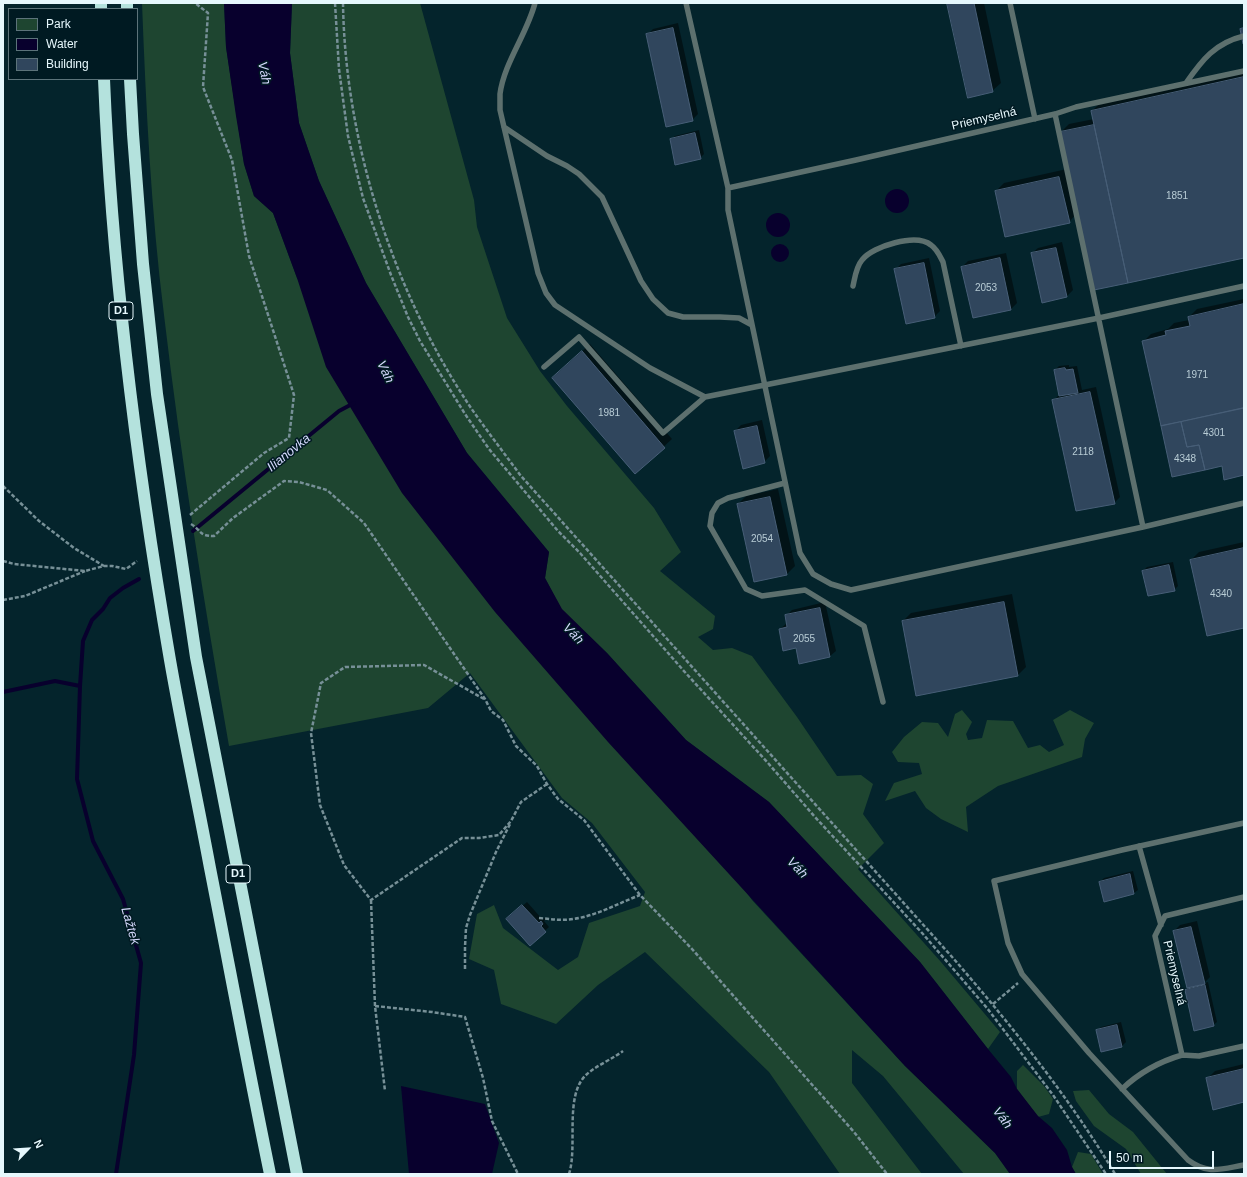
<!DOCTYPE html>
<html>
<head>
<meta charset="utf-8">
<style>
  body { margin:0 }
  #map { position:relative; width:1247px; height:1177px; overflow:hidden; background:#04242c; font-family:Arial,sans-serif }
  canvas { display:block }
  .frame { position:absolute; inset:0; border:4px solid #e6f8fd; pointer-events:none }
  .legend { position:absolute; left:8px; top:8px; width:130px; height:72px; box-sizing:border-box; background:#001a22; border:1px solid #5c737a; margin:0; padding:5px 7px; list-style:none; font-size:12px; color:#e6f8fd }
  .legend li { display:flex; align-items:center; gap:8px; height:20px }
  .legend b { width:20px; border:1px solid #5c737a }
  .north { position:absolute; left:8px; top:1129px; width:40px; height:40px; -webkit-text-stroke:3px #001a22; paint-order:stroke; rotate:65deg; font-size:11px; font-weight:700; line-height:16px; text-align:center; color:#e6f8fd }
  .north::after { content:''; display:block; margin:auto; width:14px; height:18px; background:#e6f8fd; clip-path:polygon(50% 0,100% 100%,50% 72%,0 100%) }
  .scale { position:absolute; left:1109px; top:1151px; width:105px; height:18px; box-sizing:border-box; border:2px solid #e6f8fd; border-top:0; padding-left:5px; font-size:12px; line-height:14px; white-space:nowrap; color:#e6f8fd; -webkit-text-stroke:3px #001a22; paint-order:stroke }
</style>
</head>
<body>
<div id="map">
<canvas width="1247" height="1177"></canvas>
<div class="frame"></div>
<ul class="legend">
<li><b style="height:11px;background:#1e4530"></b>Park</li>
<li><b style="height:11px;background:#08002d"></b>Water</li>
<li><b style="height:11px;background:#30465d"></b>Building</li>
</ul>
<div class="north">N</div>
<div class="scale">50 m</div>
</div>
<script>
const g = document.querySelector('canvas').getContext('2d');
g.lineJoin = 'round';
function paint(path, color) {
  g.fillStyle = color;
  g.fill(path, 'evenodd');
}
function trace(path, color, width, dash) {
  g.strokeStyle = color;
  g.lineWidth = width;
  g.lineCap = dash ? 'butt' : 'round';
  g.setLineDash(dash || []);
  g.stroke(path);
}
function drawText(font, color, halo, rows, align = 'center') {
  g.font = font + ' Arial,sans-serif';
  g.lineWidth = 3;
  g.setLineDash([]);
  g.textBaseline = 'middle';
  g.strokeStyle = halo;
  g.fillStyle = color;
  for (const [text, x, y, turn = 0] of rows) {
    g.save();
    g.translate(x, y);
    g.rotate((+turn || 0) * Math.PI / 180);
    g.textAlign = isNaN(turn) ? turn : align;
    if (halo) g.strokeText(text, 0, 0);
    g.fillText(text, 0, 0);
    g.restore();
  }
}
paint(new Path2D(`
  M142,3H224L226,47L244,164L254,196L273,213L297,278L752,900L905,1066L995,1153L1010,1174H964L883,1076L852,1050V1083L922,1174H840L769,1072L645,952L598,985L556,1024L501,1004L494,970L469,959L477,914L494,905L503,928L558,970L578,957L589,923L640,906L645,892L592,823L562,798L470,673L428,708L229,746C204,603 181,459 164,315C151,211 146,107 142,3Z
  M292,3H420L474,200L477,227L507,318L540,371L567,406L654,508L681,552L660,571L715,616L713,629L698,637L713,650L732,648L752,656L797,717L837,776L861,775L873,784L863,814L884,843L858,869L941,962L1000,1032L988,1049L920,962L769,802L686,740L607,653L561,609L545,578L549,552L467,453L366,283L319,181L299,123L290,53Z
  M962,710L972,722L966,734L968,740L982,738L987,720L1013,721L1028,748L1040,745L1049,752L1064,745L1053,720L1070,710L1094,723L1085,739L1082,757L998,786L966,807L968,832L941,819L926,808L915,791L885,801L894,783L922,774L919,763L898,762L892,752L904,737L922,722L938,723L948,737L955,714Z
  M1023,1065L1044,1086L1053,1099L1049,1114L1038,1117L1017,1089V1071Z
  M1089,1090L1109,1114L1133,1132L1167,1174H1141L1126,1149L1094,1126L1076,1101L1073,1091Z
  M1078,1152L1091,1154L1103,1174H1076L1072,1167Z`), '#1e4530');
paint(new Path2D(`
  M224,3H292L290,53L299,123L319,181L366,283L467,453L549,552L545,578L562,609L607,653L686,740L769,802L920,962L988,1049L1011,1077L1017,1089L1038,1116L1052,1128L1067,1150L1072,1167L1076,1174H1010L995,1153L905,1066L608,742L495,612L402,493L326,367L297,278L273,213L254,196L244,164L236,116L226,47Z
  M885 201a12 12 0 1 1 24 0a12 12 0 1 1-24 0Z
  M766 225a12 12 0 1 1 24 0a12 12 0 1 1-24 0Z
  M771 253a9 9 0 1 1 18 0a9 9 0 1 1-18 0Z
  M401,1086L485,1104L499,1143L492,1174H409Z`), '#08002d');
paint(new Path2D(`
  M948,3H984L1001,83L992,91Z
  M678,23L698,114L692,120L647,35L653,29Z
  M1244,71V257L1095,289L1078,212L1069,222L996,191L1004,183L1067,169L1061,132L1069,124L1094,119L1092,111L1100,103Z
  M699,130L704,154L700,158L671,140L675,136Z
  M1062,242L1073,290L1067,296L1043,302L1032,253L1038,248Z
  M1006,253L1017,303L1011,309L973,317L962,267L968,261Z
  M929,258L940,311L934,317L895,270L901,264Z
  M1244,299V474L1222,465L1173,476L1143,342L1151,334L1168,329L1174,323L1189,320V317L1197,309Z
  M590,344L672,439L635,473L562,370Z
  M1069,365V367L1077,366L1082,390L1096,387L1120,497L1114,503L1053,401L1060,394L1055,370L1059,366Z
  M762,420L770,456L764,462L735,431L741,425Z
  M778,489L795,566L787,574L755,581L738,504L746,496Z
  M1244,542V627L1191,560L1199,552Z
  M1173,562L1178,586L1174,590L1143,571L1147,567Z
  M1012,594L1026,667L1018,675L917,694L903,621L911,613Z
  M825,602L836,651L830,656L800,663L797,647L780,629L787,623L786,616L792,610Z
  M1133,871L1138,890L1134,893L1100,882L1104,878Z
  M527,902L543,920L545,918L546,919L544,921L549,927L530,945L511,916Z
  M1197,921L1210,977L1204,983L1208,982L1217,1022L1213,1025L1186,990L1190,986L1174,931L1180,925Z
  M1121,1022L1126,1042L1122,1046L1097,1031L1101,1027Z
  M1244,1064V1101L1207,1079L1215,1071Z`), '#0007');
trace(new Path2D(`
  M193,531L339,411L354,403
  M3,692L55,681L80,686
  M116,1174L134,1055L141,963L123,899L93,841L77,779L80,686L83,641L92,620L103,609L110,598L123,588L139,579`), '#08002d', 4);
const building = new Path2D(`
  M947,3H974L993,92L968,98Z
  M673,28L693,121L666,127L646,34Z
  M1244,28V44H1243L1240,29Z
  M1244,77V258L1128,283L1091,111Z
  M1094,125L1128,283L1094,290L1060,132Z
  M695,133L701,159L675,165L670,139Z
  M1059,177L1070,223L1005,237L995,191Z
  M1056,248L1067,297L1042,303L1031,253Z
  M1000,258L1011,310L973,318L961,267Z
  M924,263L935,318L906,324L894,269Z
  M1244,304V408L1161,426L1142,341L1166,335L1165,331L1190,326L1188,317Z
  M582,351L665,448L635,474L552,378Z
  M1065,368L1066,370L1073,369L1078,393L1059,396L1054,370Z
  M1090,392L1115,504L1076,511L1052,400Z
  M1244,408V475L1224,480L1222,466L1205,470L1199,445L1187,447L1181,422Z
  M1181,422L1187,447L1199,445L1205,470L1172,477L1161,426Z
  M757,426L765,463L743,469L734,431Z
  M770,497L787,575L754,582L737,504Z
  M1244,548V628L1207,636L1190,560Z
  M1169,565L1175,591L1148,596L1142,571Z
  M1004,602L1018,676L916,696L902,621Z
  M820,608L830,657L799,664L796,648L783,651L779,629L787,627L785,615Z
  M1130,874L1134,894L1104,902L1099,882Z
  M522,905L539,923L541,921L543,924L541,926L546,932L530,946L506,919Z
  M1191,927L1205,984L1187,988L1173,931Z
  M1205,985L1214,1026L1194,1031L1185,990Z
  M1117,1025L1122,1047L1101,1052L1096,1030Z
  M1244,1069V1102L1213,1110L1206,1078Z`);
paint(building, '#30465d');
trace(building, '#475e77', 1);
trace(new Path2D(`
  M335,3L339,69L343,99L348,136L363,198L391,275L408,317L420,341L465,414L489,449L558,531L580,553L683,670L768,763L815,817L923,934L987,1008L1053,1095L1106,1174
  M343,3C345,142 393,292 471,408C487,431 504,453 521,476L953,958C1012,1026 1069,1097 1115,1174
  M3,486L39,521L74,548L104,566
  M190,515L264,453L289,438L294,395L249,256L232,160L203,87L208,13L195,3
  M191,524C202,531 199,536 214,536L233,518L284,481L299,482L327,490L364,523L485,699L491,711L503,720L516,746L537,766L547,784L558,799L584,820L640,895L692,949L854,1132L887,1174
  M3,561L14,564L85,571L104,566H112L126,569L137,561
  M3,600L25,596L85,571
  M484,699L424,665L345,667L321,683L311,733L320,805L344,865L371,900L462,838H479L499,835L511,821L521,802L547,784
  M371,900L375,1006L385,1091
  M539,918C551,919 562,921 573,919C596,916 619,903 640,895
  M465,969V947L466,928L470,915L496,852L510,824
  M993,1004L1018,983
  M375,1006L432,1012L465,1017L483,1078L492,1121L518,1174
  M569,1174C578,1146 564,1096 586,1075C594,1067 614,1058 623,1051`), '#779097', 2.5, [4, 2]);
trace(new Path2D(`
  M535,3C527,34 504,63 500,94C500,99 500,104 500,110L538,273L546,293L555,305L650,368L705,397L1099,318L1244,286
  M686,3L728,188V210L800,553L813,574L831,584L851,590L1143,527L1244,503
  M1010,3L1035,119
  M1186,83C1202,60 1215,43 1244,36
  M1055,114L1143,527
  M504,127L547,156L567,166L579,174L602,197L641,281L653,299L668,313L683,317H720L739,318L752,325
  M728,188L856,160L1055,114L1076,107L1244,71
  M853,286C855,277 856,267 862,260C873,246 916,233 931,245C937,249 940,256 943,262L961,346
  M544,367L579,337L663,433L705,397
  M785,483L728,498L718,503L712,513L710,526L746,589L762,596L805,590L864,626L883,702
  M1244,823L1122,850L994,881L1008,943L1022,974L1089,1053L1188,1160C1208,1175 1221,1169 1244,1165
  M1139,846L1161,925
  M1244,897L1165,916L1155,936L1182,1055L1199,1056L1244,1046
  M1122,1089C1140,1072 1158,1062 1182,1055`), '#5d706e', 5.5);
trace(new Path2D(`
  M101,3V9
  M127,3V9
  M104,79C112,274 137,468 170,660C182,729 197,798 210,868C230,970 249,1072 270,1174
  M130,79L133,134L143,264L157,394L196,657L297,1174`), '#b4e2dd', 12);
drawText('10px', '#b8ccd5', null, [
  ["1851",1177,196],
  ["2053",986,288],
  ["1971",1197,375],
  ["1981",609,413],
  ["4301",1214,433],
  ["2118",1083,452],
  ["4348",1185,459],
  ["2054",762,539],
  ["4340",1221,594],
  ["2055",804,639]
]);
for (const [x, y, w] of [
  [121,311,24],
  [238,874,24]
]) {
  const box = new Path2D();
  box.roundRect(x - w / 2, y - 9, w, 18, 3);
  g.fillStyle = '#001a22';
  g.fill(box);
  trace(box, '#e6f8fd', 1);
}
drawText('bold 11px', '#e6f8fd', null, [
  ["D1",121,311],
  ["D1",238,874]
]);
drawText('12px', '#e6f8fd', '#001a22', [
  ["Priemyselná",984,119,-13],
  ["Priemyselná",1174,973,77]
]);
drawText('italic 13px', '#d5d9fd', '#001a22', [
  ["Váh",264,73,78],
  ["Váh",385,372,64],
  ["Ilianovka",289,453,-39],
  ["Váh",573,634,46],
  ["Váh",797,868,46],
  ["Lažtek",130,926,74],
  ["Váh",1002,1118,53]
]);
</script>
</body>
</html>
